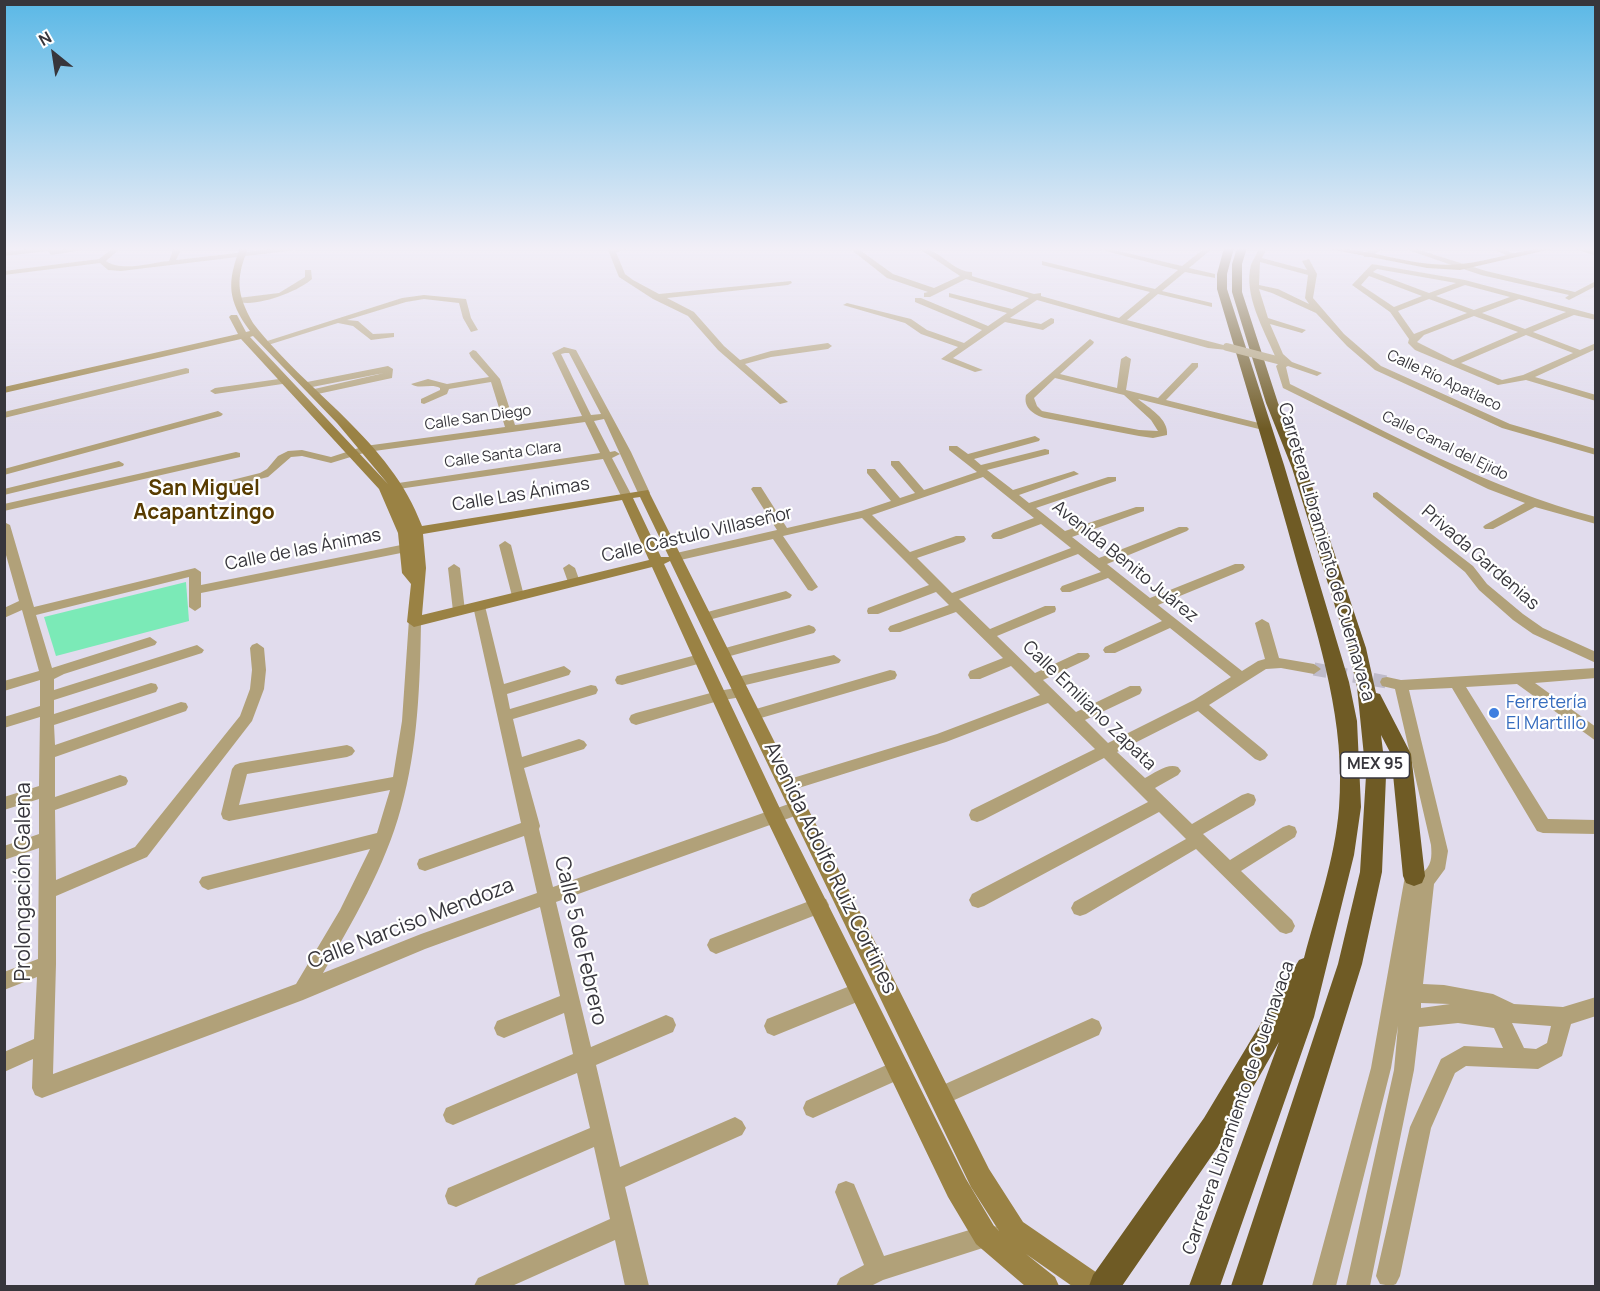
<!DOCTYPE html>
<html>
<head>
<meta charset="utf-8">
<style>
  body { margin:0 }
  #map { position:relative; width:1600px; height:1291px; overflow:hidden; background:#e1dced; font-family:Manrope,sans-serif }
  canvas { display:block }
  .frame { position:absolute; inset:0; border:6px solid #37363c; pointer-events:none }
  .north { position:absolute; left:24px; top:24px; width:60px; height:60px; -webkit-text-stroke:4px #fff; paint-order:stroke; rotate:330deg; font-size:16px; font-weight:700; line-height:24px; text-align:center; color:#37363c }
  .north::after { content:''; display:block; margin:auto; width:21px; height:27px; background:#37363c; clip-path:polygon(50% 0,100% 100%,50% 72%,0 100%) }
</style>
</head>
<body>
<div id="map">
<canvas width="1600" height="1291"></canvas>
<div class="frame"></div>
<div class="north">N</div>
</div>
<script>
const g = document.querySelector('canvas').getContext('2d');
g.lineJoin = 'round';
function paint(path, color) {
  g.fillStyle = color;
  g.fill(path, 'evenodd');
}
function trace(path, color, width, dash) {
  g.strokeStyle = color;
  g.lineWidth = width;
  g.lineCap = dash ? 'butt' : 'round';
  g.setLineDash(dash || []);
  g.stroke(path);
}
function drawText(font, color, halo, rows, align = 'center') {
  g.font = font + ' Manrope,sans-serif';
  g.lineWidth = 4.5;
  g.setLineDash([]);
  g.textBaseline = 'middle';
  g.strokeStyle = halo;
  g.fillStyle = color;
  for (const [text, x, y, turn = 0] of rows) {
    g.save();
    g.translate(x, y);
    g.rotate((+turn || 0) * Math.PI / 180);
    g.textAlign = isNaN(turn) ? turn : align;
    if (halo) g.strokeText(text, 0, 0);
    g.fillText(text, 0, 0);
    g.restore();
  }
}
paint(new Path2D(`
  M186,582L189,621L56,656L44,617Z`), '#7beab7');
trace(new Path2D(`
  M1314,669L1387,682`), '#bfbbca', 13, [13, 7]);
paint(new Path2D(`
  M37,248H58L55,250L83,248V250L51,255L48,251L4,256V252Z
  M113,248H121L106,261C122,272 149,263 169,261L174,248H182L176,260L279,248H300L296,250L121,271L108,270L100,263L4,275V271L99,259Z
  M607,248H632L616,252L625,274L633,280L659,294L791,281L792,283L788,285L667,298L694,312L724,346L740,360L771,351L828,343L832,346L828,349L771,357L745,364L788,402L780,404L718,350L688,316L653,299L619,277Z
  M849,248H857L893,274L934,288L960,276L918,248C939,247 952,272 972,272V276L978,278L1034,294L1041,293V296L1119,318L1150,292L1042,265V261L1155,289L1178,270L1094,248H1106L1182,266L1205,248H1213L1189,268L1215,274V278L1185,272L1162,291L1212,303V307L1158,294L1127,320L1231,347L1227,350L1208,348L1037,300L1010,318L1041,324L1051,318L1054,319V323L1043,330L1005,322L953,358L983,370L975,372L941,359L958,347L921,334L905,323L843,305L847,303L911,319L927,330L964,343L982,330L915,302V298H921L988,326L1007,313L949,297V293L1012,309L1029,298L966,279L930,297H924V293L928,292L887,278Z
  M1259,248H1267L1262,258L1307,270L1302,261L1309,259L1317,274L1313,298L1344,334L1381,366L1510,424L1596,449V455L1502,428L1375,370L1347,346L1316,313L1272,293L1259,289L1268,318L1306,330L1302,333L1270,324L1283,354L1292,362L1322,373L1317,376L1288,366L1286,367L1290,384C1390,433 1488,489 1596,517V524L1535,507L1493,529H1485L1483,527L1485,525L1525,503L1488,489L1283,388L1276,366L1279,363L1276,361L1278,359L1275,356C1264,330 1243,294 1251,265C1253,259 1257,254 1259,248ZM1260,262L1308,275L1305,298L1309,304L1278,289L1259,285Z
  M1375,248H1384L1370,257H1364V253Z
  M1402,248H1413L1486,271L1575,292L1596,281V286L1569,300L1565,298L1569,295L1481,275Z
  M1491,248H1501L1517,255L1510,257Z
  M1573,248H1584L1596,251V256Z
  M1372,264L1465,280L1596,315V320L1574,315L1533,332L1580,350L1596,343V349L1535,377L1596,395V401L1526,380L1498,385L1415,350L1408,343L1409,339L1390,312L1352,285ZM1377,269L1456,283L1429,293L1373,272ZM1369,276L1422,296L1394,307L1361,285ZM1465,285L1510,297L1474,310L1436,296ZM1429,299L1467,313L1414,334L1398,311ZM1519,299L1566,312L1525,329L1482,313ZM1474,316L1518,332L1453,360L1417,342L1424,335ZM1526,335L1573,353L1523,375L1502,380L1461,363Z
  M305,270H311L312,279C298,292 251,310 234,300L238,298L279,293L305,277Z
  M424,295L466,299L471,318L478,330L471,332L463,318L459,303L424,299L406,302L347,320L358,321L373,334L394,333V337L371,340L353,326L338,323L268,345L261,343L402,298Z
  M1090,339L1094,342L1093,344L1060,374L1117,388L1121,359L1126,356L1131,359L1126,390L1158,398L1192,363H1198V367L1166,400L1267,425L1268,427L1263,430L1138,399C1149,408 1169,419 1167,435L1153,438L1139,436L1045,418C1034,415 1023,408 1026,395ZM1055,378L1124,395L1151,420L1158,431L1139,430L1042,411L1037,406L1034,398Z
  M564,347L576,350L631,452L650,493L648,495H640L638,493L604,419L594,421L610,452L615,451L620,454L612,458L632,496L630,498H622L603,459L385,491L379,488L385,485L600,453L585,422L367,452L331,463L302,456L291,457L268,477L232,486L227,483L228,481L260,473L267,469L278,456L288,451L302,450L331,457L365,446L505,427L491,382L449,389L447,394L424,404L421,403V399L440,390V388C431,383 419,390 411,384L428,379L447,384L489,377L471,357L469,353L473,350L476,351L500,379L515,425L582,416L552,353ZM565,353H569L601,414L591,415L561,354Z
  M388,366L393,369L392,378L313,395L308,392L310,390L384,373L307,388L302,385L307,382Z
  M186,368L189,369V373L4,418V412Z
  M286,378L291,381L289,383L215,394L210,391L215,388Z
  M218,411L223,414L221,416L4,475V469Z
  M1035,436L1040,439L1039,441L974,459L981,465L1045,449L1049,450V454L987,470L1013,490L1074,471L1079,474L1019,495L1029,503L1108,477H1116V481L1036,508L1065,531L1136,507H1144V511L1072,537L1099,558L1179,527H1187L1189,529L1187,531L1107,564L1150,598L1235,564H1243L1245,567L1243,570L1158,605L1242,671L1258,661L1265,659L1255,623L1262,619L1269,623L1279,658L1314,664L1321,669L1314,674L1281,668L1266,669L1209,705L1265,751L1268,755L1265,759L1260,761L1255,759L1198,711L1117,752L1145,778C1155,773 1167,763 1178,767L1181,771L1178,775L1155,788L1192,824L1242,795L1248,793L1254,795L1256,800L1254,805L1203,834L1230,860L1283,827L1289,825L1295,827L1297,832L1295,837L1241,871L1292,920L1295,926L1292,932L1286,934L1280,932L1196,849L1086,914L1080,916L1074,914L1071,908L1074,902L1186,839L1159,812L984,906L978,908L972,906L969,900L972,894L1148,802L1104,758L983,820L977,822L971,820L969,815L971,810L1095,749L1048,703L946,742L789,791L783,789L781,785L783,781L937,734L1040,695L1011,666L980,679H970L968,675L970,671L1003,658L956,612L900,632H890L888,629L890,626L949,605L936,592L878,614H868L867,611L868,608L929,585L862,518L783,536L818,587L812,591L808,590L773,539L676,561L672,560L670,557L672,554L777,530L751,489L753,487H761L787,528L861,511L891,501L867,473V469H875L900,498L915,493L891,465V461H899L924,490L977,472L949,450V446H957L968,454ZM983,477L1034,518L993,533L991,536L993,539H1001L1041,524L1071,548L952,593L917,558L964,542L966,539L964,536H956L910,552L872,515ZM1078,554L1101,572L1062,586L1060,589L1062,592H1070L1108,578L1162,621L1105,647L1103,650L1105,653H1115L1170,628L1231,677L1194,700L1108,743L1085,720L1140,694L1142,690L1140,686H1130L1076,712L1043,680L1088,659L1090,656L1088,653H1078L1035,673L997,636L1055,612L1056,609L1055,606H1045L990,629L959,599Z
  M236,452L240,453V457L4,511V504Z
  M119,461L124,464L123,466L4,495V489Z
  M1377,492L1473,566L1487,584L1523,614L1543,628L1596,652V663L1533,634L1513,620L1479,590L1465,572L1373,497V493Z
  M4,522L10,525L34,607L195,568L201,572V585L416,542L422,546L416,550L201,593V607L195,611L189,607V577L36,615L52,668L150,637L157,642L155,645L64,674L54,679V690L197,645L204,650L202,653L54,700V714L151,683L156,684L158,688L156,692L54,725L55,745L181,702L186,703L188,707L186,711L55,757V797L120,775L126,777L128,781L126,785L55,810L56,880L135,847L240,716L250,689L252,670L250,648L252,645L257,643L264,648L266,670L264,689L252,721L147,857L56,896V964L53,1074L296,984L340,910L370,849L208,890L202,887L199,882L202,877L377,833L390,790L229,821L223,819L221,814L232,769L235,765L240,763L347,745L352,747L355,751L352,755L347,757L247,774L239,805L393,777L402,721L409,619H419L421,622C420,684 418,748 401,808C385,867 353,921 323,973L421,934L537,893L524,836L425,871L419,869L417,864L419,859L521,823L473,606L474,603H484L485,606L504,684L564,666L571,671L569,675L507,694L510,709L591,685L596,686L598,690L596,694L513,719L522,757L579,739L584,741L587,745L584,749L524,768L540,826L539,829L553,887L800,800L806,802L808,807L806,812L556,902L591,1047L666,1015L673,1018L676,1025L673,1032L596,1065L620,1167L735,1117L742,1121L746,1128L742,1135L625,1187L649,1286H625L615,1240L512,1286H474L478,1278L610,1219L594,1147L456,1207L448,1204L445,1196L448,1188L590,1128L577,1073L453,1125L446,1122L443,1115L446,1108L573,1054L564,1013L504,1038L497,1035L494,1028L497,1021L560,996L540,907L425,949L303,1000L42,1098L35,1095L32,1088L33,1059L4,1072V1052L34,1039L37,977L4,990V972L38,959L39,848L4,860V846L39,834V799L4,810V797L39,786L40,717L4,728V717L40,706V680L4,691V681L39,671L22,610L4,618V608L19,601L4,548Z
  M505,541L511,545L524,596L518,600L512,596L499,545Z
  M454,564L460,568L465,611L459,615L453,611L448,568Z
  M569,564L575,568L580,582L578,585L574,586L568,582L563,568Z
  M786,591L792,595L790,598L705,621L698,617L700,614Z
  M809,625L814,627L816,630L814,633L723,658L716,653L718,650Z
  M700,654L707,659L705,662L622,685L617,684L615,680L617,676Z
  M834,655L841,660L839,663L737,687L732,686L730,682L732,678L737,677Z
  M1596,668V678L1535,683L1596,727V741L1517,684L1466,687L1548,819L1596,820V834L1543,833L1537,831L1452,688L1409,690L1448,851L1445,869L1434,884L1423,984L1444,985L1493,994L1514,1004L1563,1007L1596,997V1016L1571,1024L1562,1056L1538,1069L1466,1066L1455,1073L1431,1128L1400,1276L1396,1284L1391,1286L1380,1284L1376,1276L1410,1127L1441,1059L1464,1046L1503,1048L1494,1028L1458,1023L1419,1027L1414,1070L1370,1286H1346L1394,1070L1398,1026L1391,1068L1336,1286H1312L1371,1068L1405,876L1408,871L1414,868L1421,874C1432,866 1432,857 1431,845L1395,689L1382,686L1380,682L1382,678L1387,677L1401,680ZM1421,1003L1450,1004L1421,1008ZM1512,1023L1551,1026L1547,1043L1536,1049L1524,1048Z
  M890,670L895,671L897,675L895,679L754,720L749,719L747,715L749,711Z
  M742,687L747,688L749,692L747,696L718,701L636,725L631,723L629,719L631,715L636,713L718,691Z
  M820,897L826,899L829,905L826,911L716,954L710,951L707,945L710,939Z
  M860,982L867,984L869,991L867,998L774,1036L767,1033L764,1026L767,1019Z
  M1092,1018L1099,1021L1102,1028L1099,1035L941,1106L934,1103L931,1096L934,1089Z
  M900,1059L907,1062L910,1069L907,1076L813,1118L806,1115L803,1108L806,1101Z
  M846,1181L854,1184L884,1256L989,1224L997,1227L1000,1235L997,1243L989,1246L883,1280L871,1286H836L840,1278L864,1265L835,1192L838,1184Z`), '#b1a179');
paint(new Path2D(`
  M240,248H248C236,279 236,293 253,323C306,392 391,441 422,526L648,490L989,1169L1023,1222L1103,1277L1107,1286H1072L1026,1254L1055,1277L1059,1286H1025L976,1244L948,1197L765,816L652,567L414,627L407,622L411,584L402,573L398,533L379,489L241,339L4,393V387L238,334L229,317L231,315H237L246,332L250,331C227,300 227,282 240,248ZM253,336L337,423L388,484L250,337ZM640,497L669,557H661L633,498ZM622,500L649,560L422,615L426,568L423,534ZM670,561L971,1187L999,1231L994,1226L966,1179L783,815L664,564Z
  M1324,248C1370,247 1415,269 1461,264C1493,261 1524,247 1556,248L1460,270L1427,268Z`), '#9a8244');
paint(new Path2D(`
  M1224,248H1234L1227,274V289L1284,465L1349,682L1357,721L1361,807L1354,855L1314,1017L1220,1286H1189L1279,1042L1224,1138L1122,1286H1089L1093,1275L1204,1118L1299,960L1304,958C1317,909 1335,859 1339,808C1346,723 1320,644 1297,563C1272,471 1244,380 1217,289V274Z
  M1237,248H1247L1242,264V292L1278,403L1306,468L1366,648L1376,693L1380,694L1411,754L1425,876L1422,883L1414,886L1406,883L1403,876L1391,754L1381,735L1386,776L1382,872L1362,964L1262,1286H1231L1338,964L1360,872L1366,776L1357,687L1348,648L1292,468L1266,403L1232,292V264Z`), '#6f5b25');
trace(new Path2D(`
  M1227,347L1281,361`), '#b1a179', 8);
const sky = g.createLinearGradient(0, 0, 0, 429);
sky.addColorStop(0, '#5ab8e6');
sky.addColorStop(0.58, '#f2eff7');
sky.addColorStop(1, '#f2eff700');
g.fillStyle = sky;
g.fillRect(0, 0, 1600, 429);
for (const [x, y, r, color] of [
  [1494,713,6,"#3f7fe0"]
]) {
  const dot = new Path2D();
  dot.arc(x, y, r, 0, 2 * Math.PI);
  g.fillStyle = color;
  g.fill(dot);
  trace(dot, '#fff', 2);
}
drawText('15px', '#37363c', '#fff', [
  ["Calle Río Apatlaco",1444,381,25],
  ["Calle San Diego",478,418,-8],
  ["Calle Canal del Ejido",1445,446,26],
  ["Calle Santa Clara",503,455,-8]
]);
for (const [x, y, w] of [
  [1375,765,69]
]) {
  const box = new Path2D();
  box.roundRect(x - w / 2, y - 13, w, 26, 4.5);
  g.fillStyle = '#fff';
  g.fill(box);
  trace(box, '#37363c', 1.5);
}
drawText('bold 16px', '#37363c', null, [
  ["MEX 95",1375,765]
]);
drawText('18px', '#37363c', '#fff', [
  ["Calle Las Ánimas",521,495,-9],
  ["Calle Cástulo Villaseñor",697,535,-13],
  ["Calle de las Ánimas",303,550,-11],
  ["Carretera Libramiento de Cuernavaca",1326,552,74],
  ["Privada Gardenias",1480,558,41],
  ["Avenida Benito Juárez",1125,562,39],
  ["Calle Emiliano Zapata",1089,706,44],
  ["Carretera Libramiento de Cuernavaca",1239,1108,-71]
]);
drawText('18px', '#366cbe', '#fff', [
  ["Ferretería",1506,703],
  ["El Martillo",1506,724]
], 'left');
drawText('bold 21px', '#583b00', '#fff', [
  ["San Miguel",204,489],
  ["Acapantzingo",204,513]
]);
drawText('21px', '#37363c', '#fff', [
  ["Avenida Adolfo Ruiz Cortines",830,868,64],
  ["Prolongación Galena",24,882,-90],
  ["Calle Narciso Mendoza",411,924,-21],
  ["Calle 5 de Febrero",580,941,77]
]);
</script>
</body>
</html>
